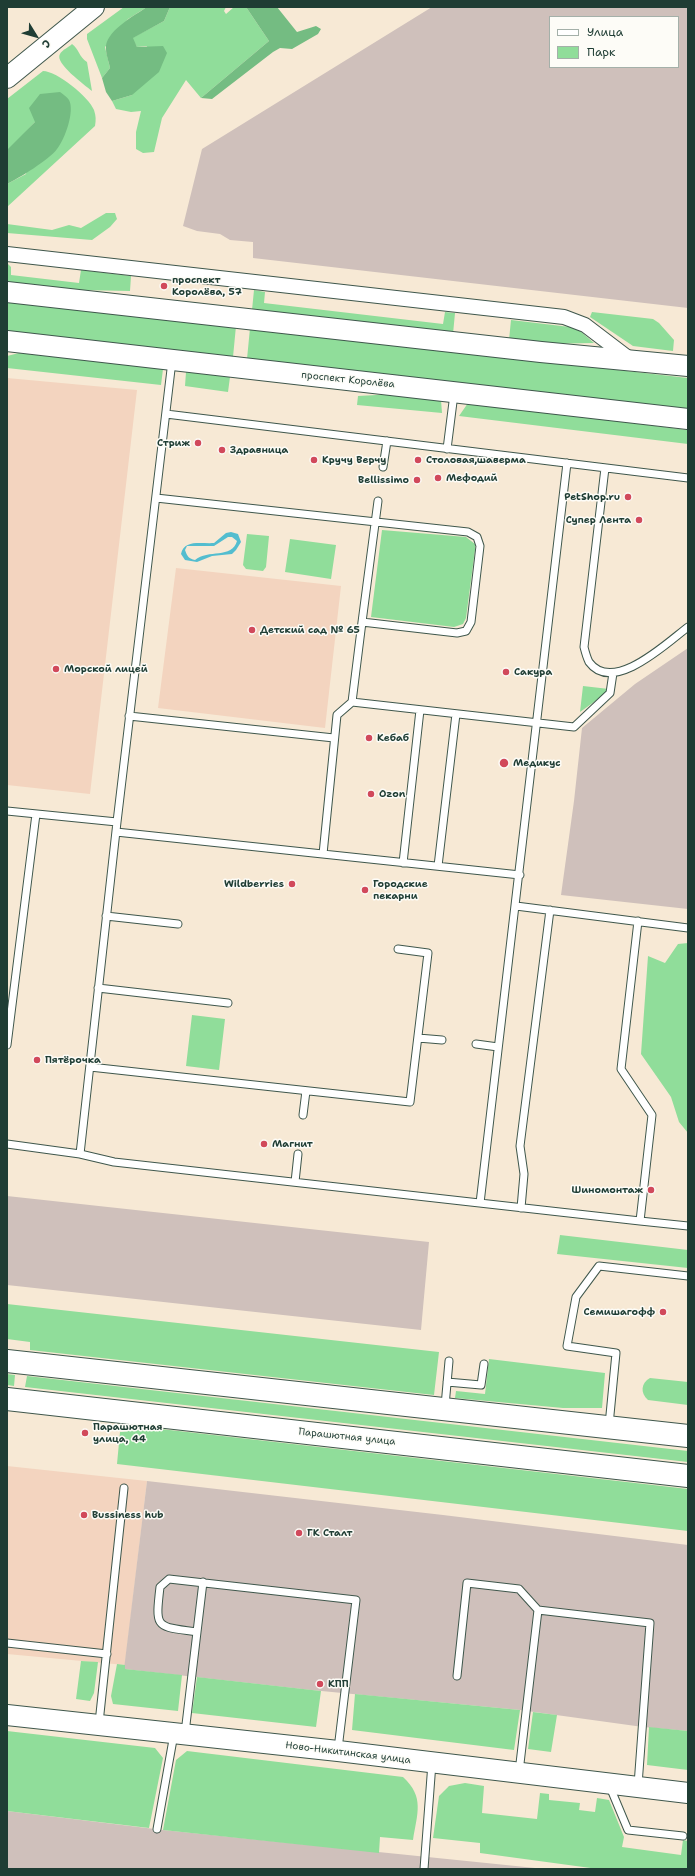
<!DOCTYPE html>
<html>
<head>
<meta charset="utf-8">
<style>
  body { margin:0 }
  #map { position:relative; width:695px; height:1876px; overflow:hidden; background:#f7e9d5; font-family:"Shantell Sans",sans-serif }
  canvas { display:block }
  .frame { position:absolute; inset:0; border:8px solid #1f3d34; pointer-events:none }
  .legend { position:absolute; left:549px; top:16px; width:130px; height:52px; box-sizing:border-box; background:#fdfcf7; border:1px solid #a4b0a9; margin:0; padding:5px 7px; list-style:none; font-size:12px; color:#1f3d34 }
  .legend li { display:flex; align-items:center; gap:8px; height:20px }
  .legend b { width:20px; border:1px solid #a4b0a9 }
  .north { position:absolute; left:16px; top:16px; width:40px; height:40px; -webkit-text-stroke:3px #fdfcf7; paint-order:stroke; rotate:127deg; font-size:11px; font-weight:700; line-height:16px; text-align:center; color:#1f3d34 }
  .north::after { content:''; display:block; margin:auto; width:14px; height:18px; background:#1f3d34; clip-path:polygon(50% 0,100% 100%,50% 72%,0 100%) }
</style>
</head>
<body>
<div id="map">
<canvas width="695" height="1876"></canvas>
<div class="frame"></div>
<ul class="legend">
<li><b style="height:5px;background:#fff"></b>Улица</li>
<li><b style="height:11px;background:#90dd9a"></b>Парк</li>
</ul>
<div class="north">С</div>
</div>
<script>
const g = document.querySelector('canvas').getContext('2d');
g.lineJoin = 'round';
function paint(path, color) {
  g.fillStyle = color;
  g.fill(path, 'evenodd');
}
function trace(path, color, width, dash) {
  g.strokeStyle = color;
  g.lineWidth = width;
  g.lineCap = dash ? 'butt' : 'round';
  g.setLineDash(dash || []);
  g.stroke(path);
}
function drawText(font, color, halo, rows, align = 'center') {
  g.font = font + ' "Shantell Sans",sans-serif';
  g.lineWidth = 3;
  g.setLineDash([]);
  g.textBaseline = 'middle';
  g.strokeStyle = halo;
  g.fillStyle = color;
  for (const [text, x, y, turn = 0] of rows) {
    g.save();
    g.translate(x, y);
    g.rotate((+turn || 0) * Math.PI / 180);
    g.textAlign = isNaN(turn) ? turn : align;
    if (halo) g.strokeText(text, 0, 0);
    g.fillText(text, 0, 0);
    g.restore();
  }
}
paint(new Path2D(`
  M7,378L137,390L90,794L7,785Z
  M176,568L341,586L325,728L158,708Z
  M7,1466L147,1481L125,1665L7,1654Z`), '#f3d4bf');
paint(new Path2D(`
  M432,7H688V308L253,258V242L230,240L220,234L197,231L183,226L202,149ZM550,17H678V67H550Z
  M688,648V909L561,895L574,801L582,728L635,684Z
  M7,1196L429,1242L421,1330L7,1285Z
  M147,1481L443,1515L688,1545V1731L643,1727L520,1710L311,1690L124,1669Z
  M7,1811L163,1830L545,1869H7Z`), '#cfc0bb');
paint(new Path2D(`
  M124,7H147L128,19L105,47L110,68L102,78L87,39V34Z
  M170,7H226L224,11L226,14L234,7H246L269,41L201,98L186,80L162,118L154,152L143,153L136,149V132L141,111L131,112L116,109L112,101L132,95L147,46L137,47L132,38L164,21Z
  M72,44C79,49 79,57 87,62L92,91C85,85 54,63 60,54C62,50 69,47 72,44Z
  M43,71C57,71 89,97 94,110C96,116 96,120 95,126L7,207V184L26,174L35,122L8,151L7,99Z
  M106,213H115L117,219L110,227L92,240L7,233V224L52,230L69,225L81,228Z
  M7,263L11,267V275L79,283L81,270L131,276L130,291L79,290L7,283Z
  M254,290L265,292L264,303L443,324L445,312L455,313L453,334L252,310Z
  M7,301L236,326L233,357L7,332Z
  M592,312L653,319L659,323L674,340L673,351L633,346L590,317Z
  M511,320L570,327L579,330L594,343L542,344L509,340Z
  M250,328L688,378V410L247,359Z
  M19,353L163,369L161,385L7,368V356Z
  M186,372L230,377L228,392L185,386Z
  M395,394L441,400L442,413L357,405L358,396Z
  M468,403L688,430V444L459,416Z
  M382,530L466,537L475,544V550L466,618L463,624L454,627L371,617Z
  M247,534L269,536L266,567L263,571L246,569L243,565Z
  M290,539L336,545L331,579L285,572Z
  M583,686L609,689L608,692L580,712Z
  M688,943V1133L679,1122L671,1097L641,1054L648,956L665,963L678,944Z
  M192,1015L225,1019L219,1070L186,1066Z
  M560,1235L688,1250V1268L557,1254Z
  M7,1304L439,1352L434,1395L30,1350V1342L7,1339Z
  M489,1359L605,1373L602,1408H563L455,1398L456,1391L485,1394Z
  M7,1374L15,1375L14,1386L7,1385Z
  M27,1376L688,1451V1462L25,1387Z
  M650,1378L688,1382V1405L648,1400C640,1393 641,1383 650,1378Z
  M152,1428L688,1489V1531L117,1464L120,1432Z
  M81,1661L98,1662L94,1693L90,1701L76,1699Z
  M117,1664L125,1665V1669L182,1675L178,1711L113,1704L111,1696Z
  M197,1677L321,1691L316,1727L192,1713Z
  M355,1694L520,1710L514,1750L352,1730Z
  M533,1712L557,1715L551,1752L528,1749Z
  M649,1727L688,1731V1770L647,1765Z
  M7,1731L155,1748L163,1758L149,1828L7,1811Z
  M187,1751L403,1777C425,1797 417,1814 413,1840L380,1837L379,1853L163,1830L176,1760Z
  M465,1783L484,1786L482,1813L537,1819L540,1793L549,1794V1800L580,1803L579,1810L595,1812L597,1798L609,1800L624,1837L622,1847L681,1855L683,1840L688,1841V1869H598L480,1853V1843L433,1838L439,1796L449,1786Z`), '#90dd9a');
paint(new Path2D(`
  M147,7H170L164,21L133,38L137,47L163,46L167,53L159,72L132,95L112,101L106,92L102,78L110,68C109,62 106,55 106,49C104,32 135,15 147,7Z
  M246,7H277L297,32L316,26L321,29L318,34L292,49L280,48L273,52L212,99L201,98L269,41Z
  M60,92C63,94 67,97 69,100C75,111 65,139 57,149C49,160 19,178 7,184V150L35,122L29,108L40,94Z`), '#74bc82');
paint(new Path2D(`
  M231,532L238,534L241,542L236,550L232,554L212,556L197,562L185,560L181,554C184,539 201,544 214,543L226,533ZM228,537H232L237,541C232,559 208,549 195,560C189,559 187,556 185,550L187,546H214Z`), '#53bdcf');
const lane = new Path2D(`
  M166,414L688,478
  M447,449L454,394
  M383,467L387,441
  M605,468L584,647C585,651 587,658 589,662C613,695 668,642 688,627
  M156,498L468,532L477,537L480,546L471,622L466,631L457,633L362,622L352,702
  M362,622L378,501
  M129,716L334,738
  M7,811L117,822
  M116,832L520,875
  M323,854L337,715L352,702L574,727L610,693L613,673
  M403,863L420,710
  M438,866L456,714
  M516,906L688,928
  M106,916L178,924
  M98,988L228,1003
  M418,1038L442,1040
  M476,1044L498,1047
  M7,1045L36,814
  M90,1067L410,1102L428,953L398,949
  M303,1115L306,1091
  M7,1144L80,1154L117,822L172,361
  M80,1154L114,1162L640,1221L652,1115L621,1069L638,921
  M295,1182L298,1154
  M480,1203L567,463
  M521,1208L524,1174L520,1146L550,910
  M640,1221L688,1226
  M447,1382L481,1385L484,1364
  M445,1406L449,1361
  M609,1425L616,1353L567,1346L576,1297L599,1266L688,1276
  M203,1582L197,1632C156,1626 155,1630 160,1587L169,1579L356,1600L338,1749
  M7,1643L107,1654
  M457,1676L467,1583L519,1589L538,1610
  M99,1723L124,1488
  M185,1733L197,1632
  M519,1772L538,1610L650,1623L638,1785
  M610,1787L628,1830L683,1836
  M157,1829L174,1734
  M424,1869L432,1763`);
const street = new Path2D(`
  M7,254L564,317L585,325L631,360`);
const secondary = new Path2D(`
  M7,78L94,7
  M7,292L541,352L688,366
  M7,341L688,419
  M7,1715L338,1751L688,1793`);
const primary = new Path2D(`
  M7,1361L688,1436
  M7,1399L688,1476`);
trace(lane, '#3f574c', 9);
trace(street, '#3f574c', 16);
trace(secondary, '#3f574c', 22);
trace(primary, '#3f574c', 24);
trace(lane, '#fff', 7);
trace(street, '#fff', 14);
trace(secondary, '#fff', 20);
trace(primary, '#fff', 22);
for (const [x, y, r, color] of [
  [164,286,4,"#d1495b"],
  [198,443,4,"#d1495b"],
  [222,450,4,"#d1495b"],
  [314,460,4,"#d1495b"],
  [418,460,4,"#d1495b"],
  [438,478,4,"#d1495b"],
  [417,480,4,"#d1495b"],
  [628,497,4,"#d1495b"],
  [639,520,4,"#d1495b"],
  [252,630,4,"#d1495b"],
  [56,669,4,"#d1495b"],
  [506,672,4,"#d1495b"],
  [369,738,4,"#d1495b"],
  [504,763,5,"#d1495b"],
  [371,794,4,"#d1495b"],
  [292,884,4,"#d1495b"],
  [365,890,4,"#d1495b"],
  [37,1060,4,"#d1495b"],
  [264,1144,4,"#d1495b"],
  [651,1190,4,"#d1495b"],
  [663,1312,4,"#d1495b"],
  [85,1433,4,"#d1495b"],
  [84,1515,4,"#d1495b"],
  [299,1533,4,"#d1495b"],
  [320,1684,4,"#d1495b"]
]) {
  const dot = new Path2D();
  dot.arc(x, y, r, 0, 2 * Math.PI);
  g.fillStyle = color;
  g.fill(dot);
  trace(dot, '#fdfcf7', 1.5);
}
drawText('bold 10px', '#1f3d34', '#fdfcf7', [
  ["проспект",172,280],
  ["Королёва, 57",172,292],
  ["Стриж",190,443,"right"],
  ["Здравница",230,450],
  ["Кручу Верчу",322,460],
  ["Столовая,шаверма",426,460],
  ["Мефодий",446,478],
  ["Bellissimo",409,480,"right"],
  ["PetShop.ru",620,497,"right"],
  ["Супер Лента",631,520,"right"],
  ["Детский сад № 65",260,630],
  ["Морской лицей",64,669],
  ["Сакура",514,672],
  ["Кебаб",377,738],
  ["Медикус",513,763],
  ["Ozon",379,794],
  ["Wildberries",284,884,"right"],
  ["Городские",373,884],
  ["пекарни",373,896],
  ["Пятёрочка",45,1060],
  ["Магнит",272,1144],
  ["Шиномонтаж",643,1190,"right"],
  ["Семишагофф",655,1312,"right"],
  ["Парашютная",93,1427],
  ["улица, 44",93,1439],
  ["Bussiness hub",92,1515],
  ["ГК Сталт",307,1533],
  ["КПП",328,1684]
], 'left');
drawText('10px', '#1f3d34', '#fdfcf7', [
  ["проспект Королёва",348,380,6],
  ["Парашютная улица",347,1437,6],
  ["Ново-Никитинская улица",348,1753,7]
]);
</script>
</body>
</html>
